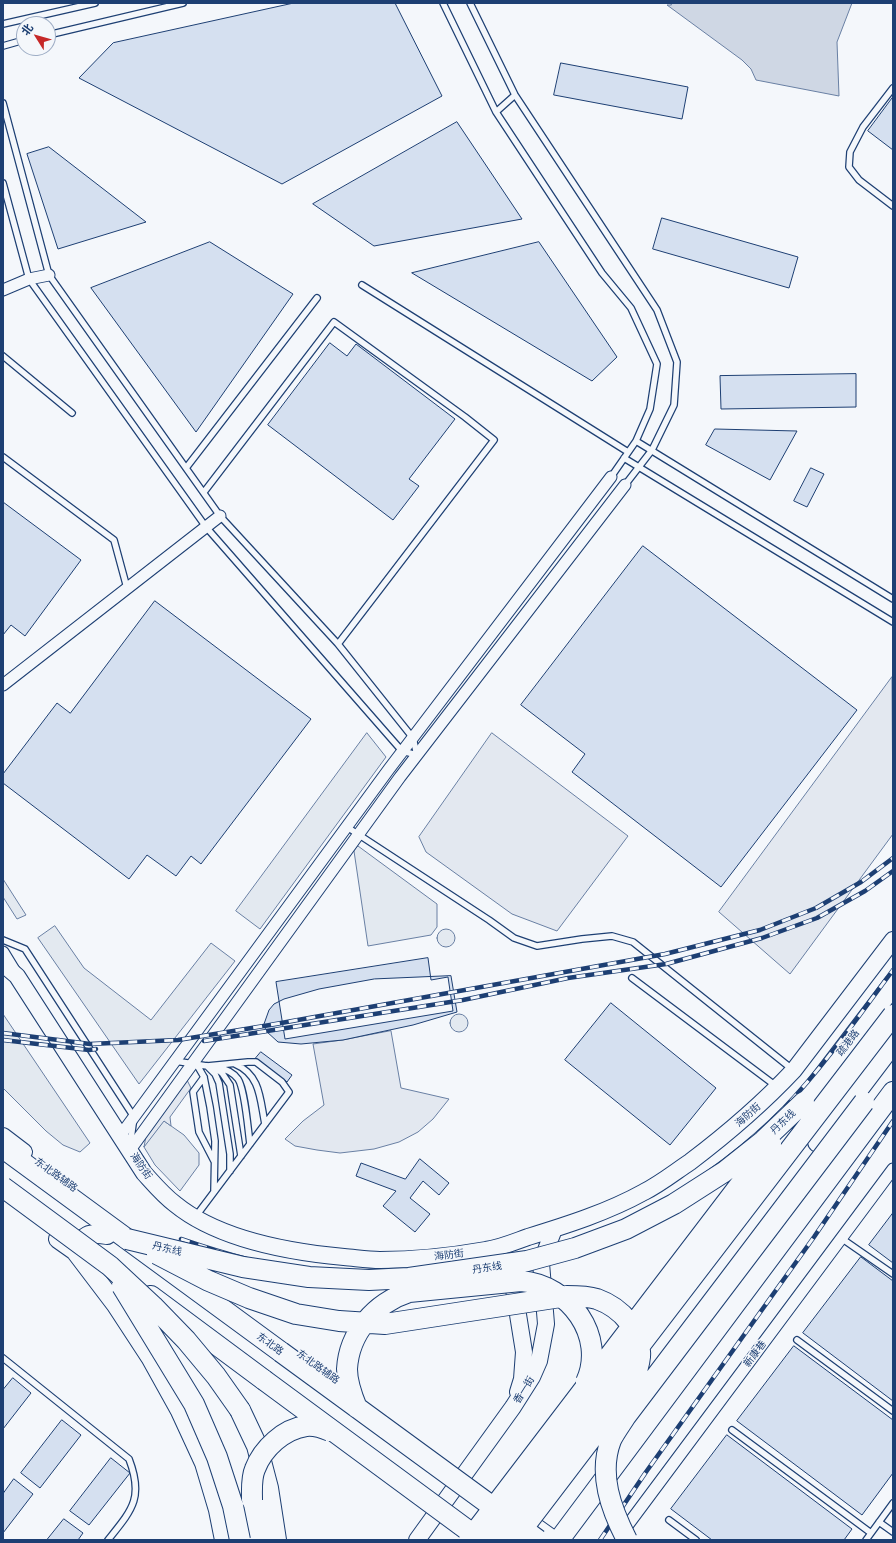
<!DOCTYPE html>
<html>
<head>
<meta charset="utf-8">
<style>
  body { margin:0 }
  #map { position:relative; width:896px; height:1543px; overflow:hidden; background:#f4f7fb; font-family:"Crimson Pro","Noto Sans SC",serif }
  canvas { display:block }
  .frame { position:absolute; inset:0; border:4px solid #1d3f73; pointer-events:none }
  .north { position:absolute; left:16px; top:16px; width:40px; height:40px; box-sizing:border-box; background:#f4f7fb; border:1px solid #9eadc5; border-radius:50%; rotate:307deg; font-size:11px; font-weight:700; line-height:16px; text-align:center; color:#1d3f73 }
  .north::after { content:''; display:block; margin:auto; width:14px; height:18px; background:#c62828; clip-path:polygon(50% 0,100% 100%,50% 72%,0 100%) }
</style>
</head>
<body>
<div id="map">
<canvas width="896" height="1543"></canvas>
<div class="frame"></div>
<div class="north">北</div>
</div>
<script>
const g = document.querySelector('canvas').getContext('2d');
g.lineJoin = 'round';
function paint(path, color) {
  g.fillStyle = color;
  g.fill(path, 'evenodd');
}
function trace(path, color, width, dash) {
  g.strokeStyle = color;
  g.lineWidth = width;
  g.lineCap = dash ? 'butt' : 'round';
  g.setLineDash(dash || []);
  g.stroke(path);
}
function drawText(font, color, halo, rows, align = 'center') {
  g.font = font + ' "Crimson Pro","Noto Sans SC",serif';
  g.lineWidth = 3;
  g.setLineDash([]);
  g.textBaseline = 'middle';
  g.strokeStyle = halo;
  g.fillStyle = color;
  for (const [text, x, y, turn = 0] of rows) {
    g.save();
    g.translate(x, y);
    g.rotate((+turn || 0) * Math.PI / 180);
    g.textAlign = isNaN(turn) ? turn : align;
    if (halo) g.strokeText(text, 0, 0);
    g.fillText(text, 0, 0);
    g.restore();
  }
}
const green = new Path2D(`
  M367,733L386,757L260,929L236,911Z
  M358,846L437,904V927L431,935L368,946L354,851Z
  M3,879L26,915L17,919L3,897Z
  M55,926L84,968L151,1020L211,943L235,961L139,1084L38,938Z
  M437 938a9 9 0 1 1 18 0a9 9 0 1 1-18 0Z
  M3,1014L90,1143L80,1152L63,1145L46,1131L3,1088Z
  M450 1023a9 9 0 1 1 18 0a9 9 0 1 1-18 0Z
  M164,1121L184,1135L199,1153V1165L180,1191L155,1165L144,1147Z`);
paint(green, '#e3e9f0');
trace(green, '#687fa3', 1);
const parking = new Path2D(`
  M892,677L893,834L790,974L719,912Z
  M492,733L628,836L557,931L512,914L426,852L419,837Z
  M391,1031L401,1088L449,1099L433,1119L418,1132L399,1142L374,1149L340,1153L317,1150L295,1146L285,1139L303,1121L324,1105L313,1044L342,1040Z
  M187,1080L191,1088L170,1117L171,1126L164,1121L144,1147L146,1136Z`);
paint(parking, '#e3e8f0');
trace(parking, '#687fa3', 1);
const water = new Path2D(`
  M671,3H852L837,42L839,96L756,80L751,69L742,60L667,5H671Z`);
paint(water, '#cfd7e4');
trace(water, '#687fa3', 1);
const building = new Path2D(`
  M294,3H395L442,96L282,184L79,78L113,43Z
  M561,63L688,87L682,119L554,95Z
  M893,97V150L868,131Z
  M457,122L522,219L374,246L313,204Z
  M49,147L146,222L58,249L27,154Z
  M662,218L798,257L789,288L653,249Z
  M210,242L293,294L196,432L91,288Z
  M539,242L617,357L592,381L412,273Z
  M330,343L347,356L356,344L455,419L409,479L419,486L393,520L268,425Z
  M856,374V407L721,409L720,376Z
  M715,429L797,431L770,480L706,445Z
  M811,468L824,474L807,507L794,501Z
  M3,502L81,560L25,636L11,625L3,635Z
  M643,546L857,710L721,887L572,772L585,754L521,705Z
  M155,601L311,719L201,864L191,856L176,876L147,855L129,879L3,783V774L57,703L70,713Z
  M428,958L431,980L448,977L453,1011L285,1039L276,982Z
  M451,976L457,1012L413,1025L343,1040L301,1044L278,1042L266,1031L264,1024L269,1010L274,1004L284,999L319,989L374,979Z
  M611,1003L716,1088L670,1145L565,1060Z
  M261,1052L292,1075L287,1082L256,1058Z
  M420,1159L449,1183L439,1195L423,1181L410,1198L430,1214L415,1232L383,1206L396,1191L356,1176L361,1163L405,1179Z
  M893,1213V1263L869,1245Z
  M861,1257L893,1281V1401L803,1333Z
  M794,1346L893,1420V1473L862,1515L737,1421Z
  M13,1378L31,1393L3,1429V1390Z
  M62,1420L81,1435L40,1488L21,1473Z
  M727,1435L852,1529L844,1540H712L671,1509Z
  M111,1458L130,1473L89,1525L70,1511Z
  M14,1479L33,1494L3,1533V1494Z
  M64,1519L83,1533L78,1540H47Z`);
paint(building, '#d5e0f0');
trace(building, '#1d3f73', 1);
const lane = new Path2D(`
  M443,3L496,112L602,273L631,308L657,364L650,409L636,441L611,477
  M470,3L515,95L657,310L677,362L674,405L652,450L625,485
  M3,24L95,3
  M48,35L183,3
  M3,46L24,40
  M893,88L863,127L850,152L849,167L859,180L893,206
  M3,103L49,275L220,516L338,644L413,738L417,755L402,751L206,527L29,279L3,183
  M496,112L515,95
  M362,285L628,452
  M3,356L72,413
  M636,441L893,599
  M3,457L114,540L127,588
  M624,458L893,622
  M186,468L317,298
  M204,492L334,322L465,417L494,440L338,644
  M347,827L489,920L514,938L537,946L582,939L612,936L633,942L792,1069
  M3,940L25,949L134,1117L130,1146
  M632,978L776,1086
  M175,1061L207,1066L248,1062H256L282,1082L289,1092L196,1216
  M235,1064C261,1075 260,1100 265,1124
  M197,1065L204,1077L210,1107L215,1141L214,1191
  M207,1066L215,1074L219,1083L230,1154V1171
  M213,1066L222,1073L230,1085L241,1156
  M217,1067C226,1069 233,1072 238,1079C245,1089 248,1130 250,1144
  M204,1077L193,1092L199,1132L214,1161
  M841,1238L893,1274
  M797,1340L893,1411
  M3,1358L129,1459C144,1498 132,1510 108,1540
  M732,1430L871,1533
  M669,1520L696,1540
  M879,1522L893,1532
  M866,1540L893,1503`);
const street = new Path2D(`
  M3,290L29,279L49,275
  M3,685L220,516
  M3,952L14,970
  M120,1136L389,769L611,477
  M130,1150L400,777L625,485
  M621,1534L893,1169`);
const secondary = new Path2D(`
  M3,964L17,976L144,1173C154,1184 163,1195 175,1204C219,1240 289,1252 344,1257C356,1258 368,1260 380,1260C415,1260 452,1256 486,1250C500,1248 514,1242 528,1237C567,1225 608,1212 644,1192C660,1184 675,1172 690,1162C727,1134 762,1104 794,1070L893,940
  M3,1136L24,1152
  M511,1271L524,1352L522,1379L518,1392
  M527,1520L555,1540
  M417,1540L513,1407L532,1377L539,1361L546,1324L541,1263L554,1229`);
const primary = new Path2D(`
  M58,1239L75,1251L116,1305L150,1357L180,1411L204,1463L218,1510L224,1540
  M75,1251C83,1235 89,1232 107,1235`);
const highway = new Path2D(`
  M804,1102L893,985
  M818,1142L893,1043
  M3,1148L281,1352
  M151,1296L264,1380
  M240,1410L257,1446L268,1488L276,1540
  M252,1500L257,1540
  M559,1540L893,1092`);
trace(lane, '#1d3f73', 8);
trace(street, '#1d3f73', 13);
trace(secondary, '#1d3f73', 18);
trace(primary, '#1d3f73', 20);
trace(highway, '#1d3f73', 22);
trace(lane, '#f4f7fb', 5.5);
trace(street, '#f4f7fb', 11);
trace(secondary, '#f4f7fb', 16);
trace(primary, '#f4f7fb', 18);
trace(highway, '#f4f7fb', 20);
const rail = new Path2D(`
  M3,1033L90,1044L178,1040L270,1025L665,954L760,930L816,908L861,882L893,858
  M3,1040L89,1050L96,1049
  M204,1041L463,1000L568,978L666,964L762,938L817,918L865,891L893,871
  M181,1239C268,1269 351,1286 443,1279C466,1278 488,1276 510,1271C527,1267 544,1259 561,1252C592,1240 622,1226 651,1209C699,1181 745,1148 784,1108C824,1066 858,1017 893,970
  M600,1540L646,1472L814,1237L893,1121`);
trace(rail, '#1d3f73', 4.5);
trace(rail, '#f4f7fb', 3, [9]);
const highwayBridge = new Path2D(`
  M3,1187L110,1266L153,1306L186,1340L216,1376L240,1410
  M127,1239L243,1267L309,1277L369,1280L409,1278L527,1261L575,1248L626,1229L674,1204L724,1172L763,1141L804,1102
  M157,1254L209,1281L249,1298L296,1314L339,1321L385,1324L567,1296C577,1296 587,1296 597,1299C622,1308 642,1331 640,1357C639,1368 635,1377 631,1387
  M122,1286L194,1404L217,1457L233,1506L240,1540
  M281,1352L538,1540
  M264,1380L481,1540
  M357,1408C352,1396 347,1383 347,1369C349,1333 375,1303 409,1292L521,1281C569,1285 607,1336 586,1382
  M252,1500C252,1490 251,1478 255,1469C263,1448 284,1429 306,1426C314,1425 323,1428 330,1431
  M469,1540L771,1144
  M491,1540L893,1015
  M514,1540L639,1376
  M627,1540C611,1509 598,1474 611,1440C615,1432 621,1424 626,1416L864,1102`);
trace(highwayBridge, '#1d3f73', 22, []);
trace(highwayBridge, '#f4f7fb', 20);
drawText('10px', '#1d3f73', '#f4f7fb', [
  ["疏港路",848,1043,-53],
  ["海防街",748,1115,-41],
  ["丹东线",783,1122,-44],
  ["海防街",141,1166,55],
  ["东北路辅路",56,1175,36],
  ["丹东线",167,1249,13],
  ["海防街",449,1255,-7],
  ["丹东线",487,1268,-9],
  ["东北路",270,1344,36],
  ["新康巷",755,1354,-53],
  ["东北路辅路",318,1367,36],
  ["香一街",524,1390,-58]
]);
</script>
</body>
</html>
